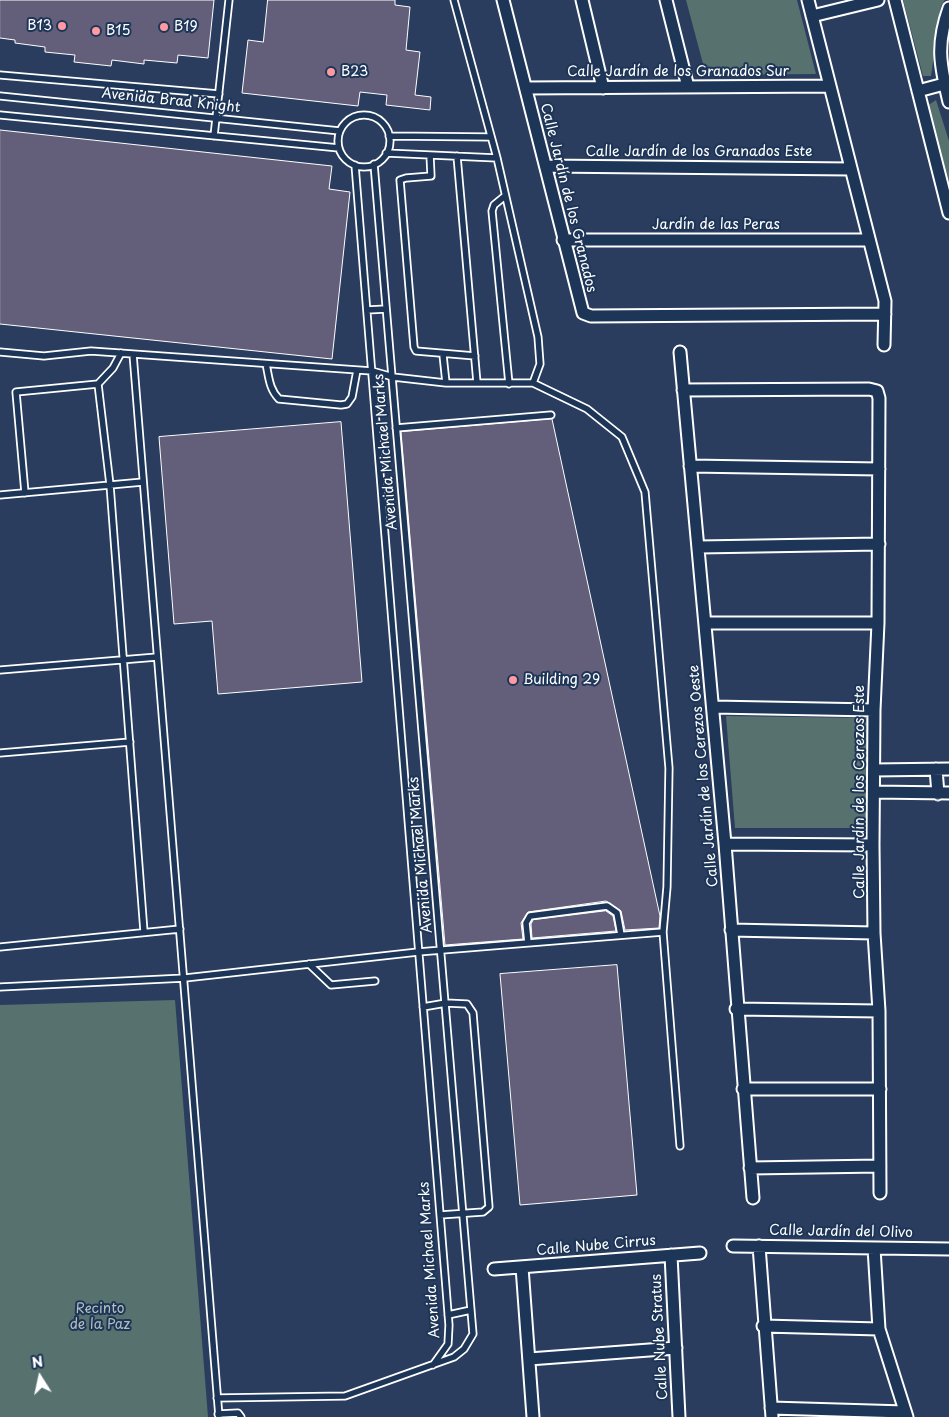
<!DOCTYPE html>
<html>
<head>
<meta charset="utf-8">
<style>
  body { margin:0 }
  #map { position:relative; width:949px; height:1417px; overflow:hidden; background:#2b3d5e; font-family:"Playpen Sans",sans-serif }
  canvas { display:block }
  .north { position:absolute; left:15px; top:1352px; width:50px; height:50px; -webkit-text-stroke:4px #1d3557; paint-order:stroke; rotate:350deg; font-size:14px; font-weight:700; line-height:20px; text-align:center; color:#fff }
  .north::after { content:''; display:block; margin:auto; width:18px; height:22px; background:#fff; clip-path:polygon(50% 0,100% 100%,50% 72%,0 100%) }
</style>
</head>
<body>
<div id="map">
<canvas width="949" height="1417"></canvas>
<div class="north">N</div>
</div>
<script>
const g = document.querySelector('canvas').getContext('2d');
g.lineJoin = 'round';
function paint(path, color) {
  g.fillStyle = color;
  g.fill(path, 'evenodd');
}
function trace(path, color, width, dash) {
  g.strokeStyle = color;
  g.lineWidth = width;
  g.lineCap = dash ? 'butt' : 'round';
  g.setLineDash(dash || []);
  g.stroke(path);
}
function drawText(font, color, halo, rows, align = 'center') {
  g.font = font + ' "Playpen Sans",sans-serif';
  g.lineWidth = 4;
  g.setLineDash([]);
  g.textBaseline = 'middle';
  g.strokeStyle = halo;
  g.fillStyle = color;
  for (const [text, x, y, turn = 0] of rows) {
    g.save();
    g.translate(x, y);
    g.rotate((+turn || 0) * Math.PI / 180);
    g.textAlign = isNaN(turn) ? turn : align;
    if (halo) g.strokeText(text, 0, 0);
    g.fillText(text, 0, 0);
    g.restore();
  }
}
paint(new Path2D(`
  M686,0H797L816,74L706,75Z
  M903,0H945L941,6L931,76H923Z
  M936,100L949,141V193L927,106Z
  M726,716L868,718V828H735Z
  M175,1000L208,1417H0V1005Z`), '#57716e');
const building = new Path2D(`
  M0,0H214L208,58L178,55L177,63L144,60V64L112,60L111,66L74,62L75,55L45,52V47L15,43V40L0,38Z
  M268,0H395V5L410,7L406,50L420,52L415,95L431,97L430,110L386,105L387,95L360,92L358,106L242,93L248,40L263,42Z
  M0,130L332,166L329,189L350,192L332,359L0,324Z
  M552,419L660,916L659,928L625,930L621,911L606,901L528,912L521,923L523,939L445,945L401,432Z
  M341,422L362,682L218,694L212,621L174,624L159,437Z
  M606,911L613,916L616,931L532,938L531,924L533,920Z
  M617,965L637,1195L520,1205L500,974Z`);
paint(building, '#635e7a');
trace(building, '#fff', 1);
const service = new Path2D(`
  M454,0L497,158L538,337L540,364L533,383
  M0,75L219,94
  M0,96L340,131
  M0,115L339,148
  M338 141a26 26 0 1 1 52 0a26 26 0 1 1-52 0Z
  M214,136L229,0
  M389,136L490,137
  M386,153L497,158
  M430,155L431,176L406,178L400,180L414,347L416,351L475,356
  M457,156L477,383
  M355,165L449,1325L448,1344L433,1365
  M505,196L494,205L492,211L509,384
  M367,310L386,309
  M0,352L44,356L91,351L372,371L393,377L446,383H533L587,409L622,437L645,492L669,768L667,887L663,932L418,952L185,978L0,987
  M133,354C160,708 192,1062 219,1417
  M443,355L446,383
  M266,364C269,377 269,389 279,399L341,405L347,404L352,397L357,370
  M98,384L110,485L144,932
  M396,428L551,415
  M25,493L16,392L98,384L113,368L121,353
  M0,495L143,482
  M0,670L157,657
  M0,753L130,742
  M663,932L680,1146
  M528,943L526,923L530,916L607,906L617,913L621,935
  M0,947L180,929
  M309,964L331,985L375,981
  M423,1007L446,1003L467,1004L473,1013L489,1207L483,1212L440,1215
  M448,1315L471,1310
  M217,1398L345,1396L454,1357L464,1349L473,1334L374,164
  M218,1414L238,1413L241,1417`);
const minor = new Path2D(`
  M503,0L583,313L591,316L885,314
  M582,0L603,88
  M666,0L688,87
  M808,0L885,301L884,345
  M895,0L949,213
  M949,8C936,44 940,65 949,102
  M812,16L878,0
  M526,88L830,86
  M918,91L944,84
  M546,166L851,169
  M563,240H869
  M680,352L725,844L753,1198
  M683,390L869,389L877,391L879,398L878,623L874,710L873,845L874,933L879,1011L880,1193
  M690,466L879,469
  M699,547L879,544
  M705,623H878
  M713,707L874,710
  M936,769L938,794
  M874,770L949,769
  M874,792L949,793
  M725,844L873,845
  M731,930L874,933
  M736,1009L879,1011
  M743,1089H880
  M750,1168L880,1166
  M733,1246L949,1249
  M759,1246L772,1417
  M874,1248L879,1329L907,1417
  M671,1255L679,1417
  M522,1267L533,1417
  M494,1269L700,1253
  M763,1326L879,1329
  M529,1359L676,1348
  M771,1408L905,1412`);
trace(service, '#fff', 9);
trace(minor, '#fff', 15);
trace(service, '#1d3557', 5.5);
trace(minor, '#1d3557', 11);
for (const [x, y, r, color] of [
  [62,26,5,"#ff9aa2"],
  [164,27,5,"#ff9aa2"],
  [96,31,5,"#ff9aa2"],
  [331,72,5,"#ff9aa2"],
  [513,680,5,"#ff9aa2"]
]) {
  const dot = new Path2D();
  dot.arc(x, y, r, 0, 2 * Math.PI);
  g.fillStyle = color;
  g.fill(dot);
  trace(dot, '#1d3557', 2);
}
drawText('14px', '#fff', '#1d3557', [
  ["B13",52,26,"right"],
  ["B19",174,27],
  ["B15",106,31],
  ["B23",341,72],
  ["Building 29",523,680]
], 'left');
drawText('14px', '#fff', '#1d3557', [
  ["Calle Jardín de los Granados Sur",678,72],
  ["Avenida Brad Knight",171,101,6],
  ["Calle Jardín de los Granados Este",699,152],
  ["Calle Jardín de los Granados",568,198,76],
  ["Jardín de las Peras",716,225],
  ["Avenida Michael Marks",386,452,-95],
  ["Calle Jardín de los Cerezos Oeste",704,776,-95],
  ["Calle Jardín de los Cerezos Este",860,792,-90],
  ["Avenida Michael Marks",421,855,-95],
  ["Calle Jardín del Olivo",841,1232,1],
  ["Calle Nube Cirrus",596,1246,-5],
  ["Avenida Michael Marks",430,1260,-94],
  ["Calle Nube Stratus",660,1337,-93]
]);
drawText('14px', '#b3bfbe', '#1d3557', [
  ["Recinto",100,1309],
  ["de la Paz",100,1325]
]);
</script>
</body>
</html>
